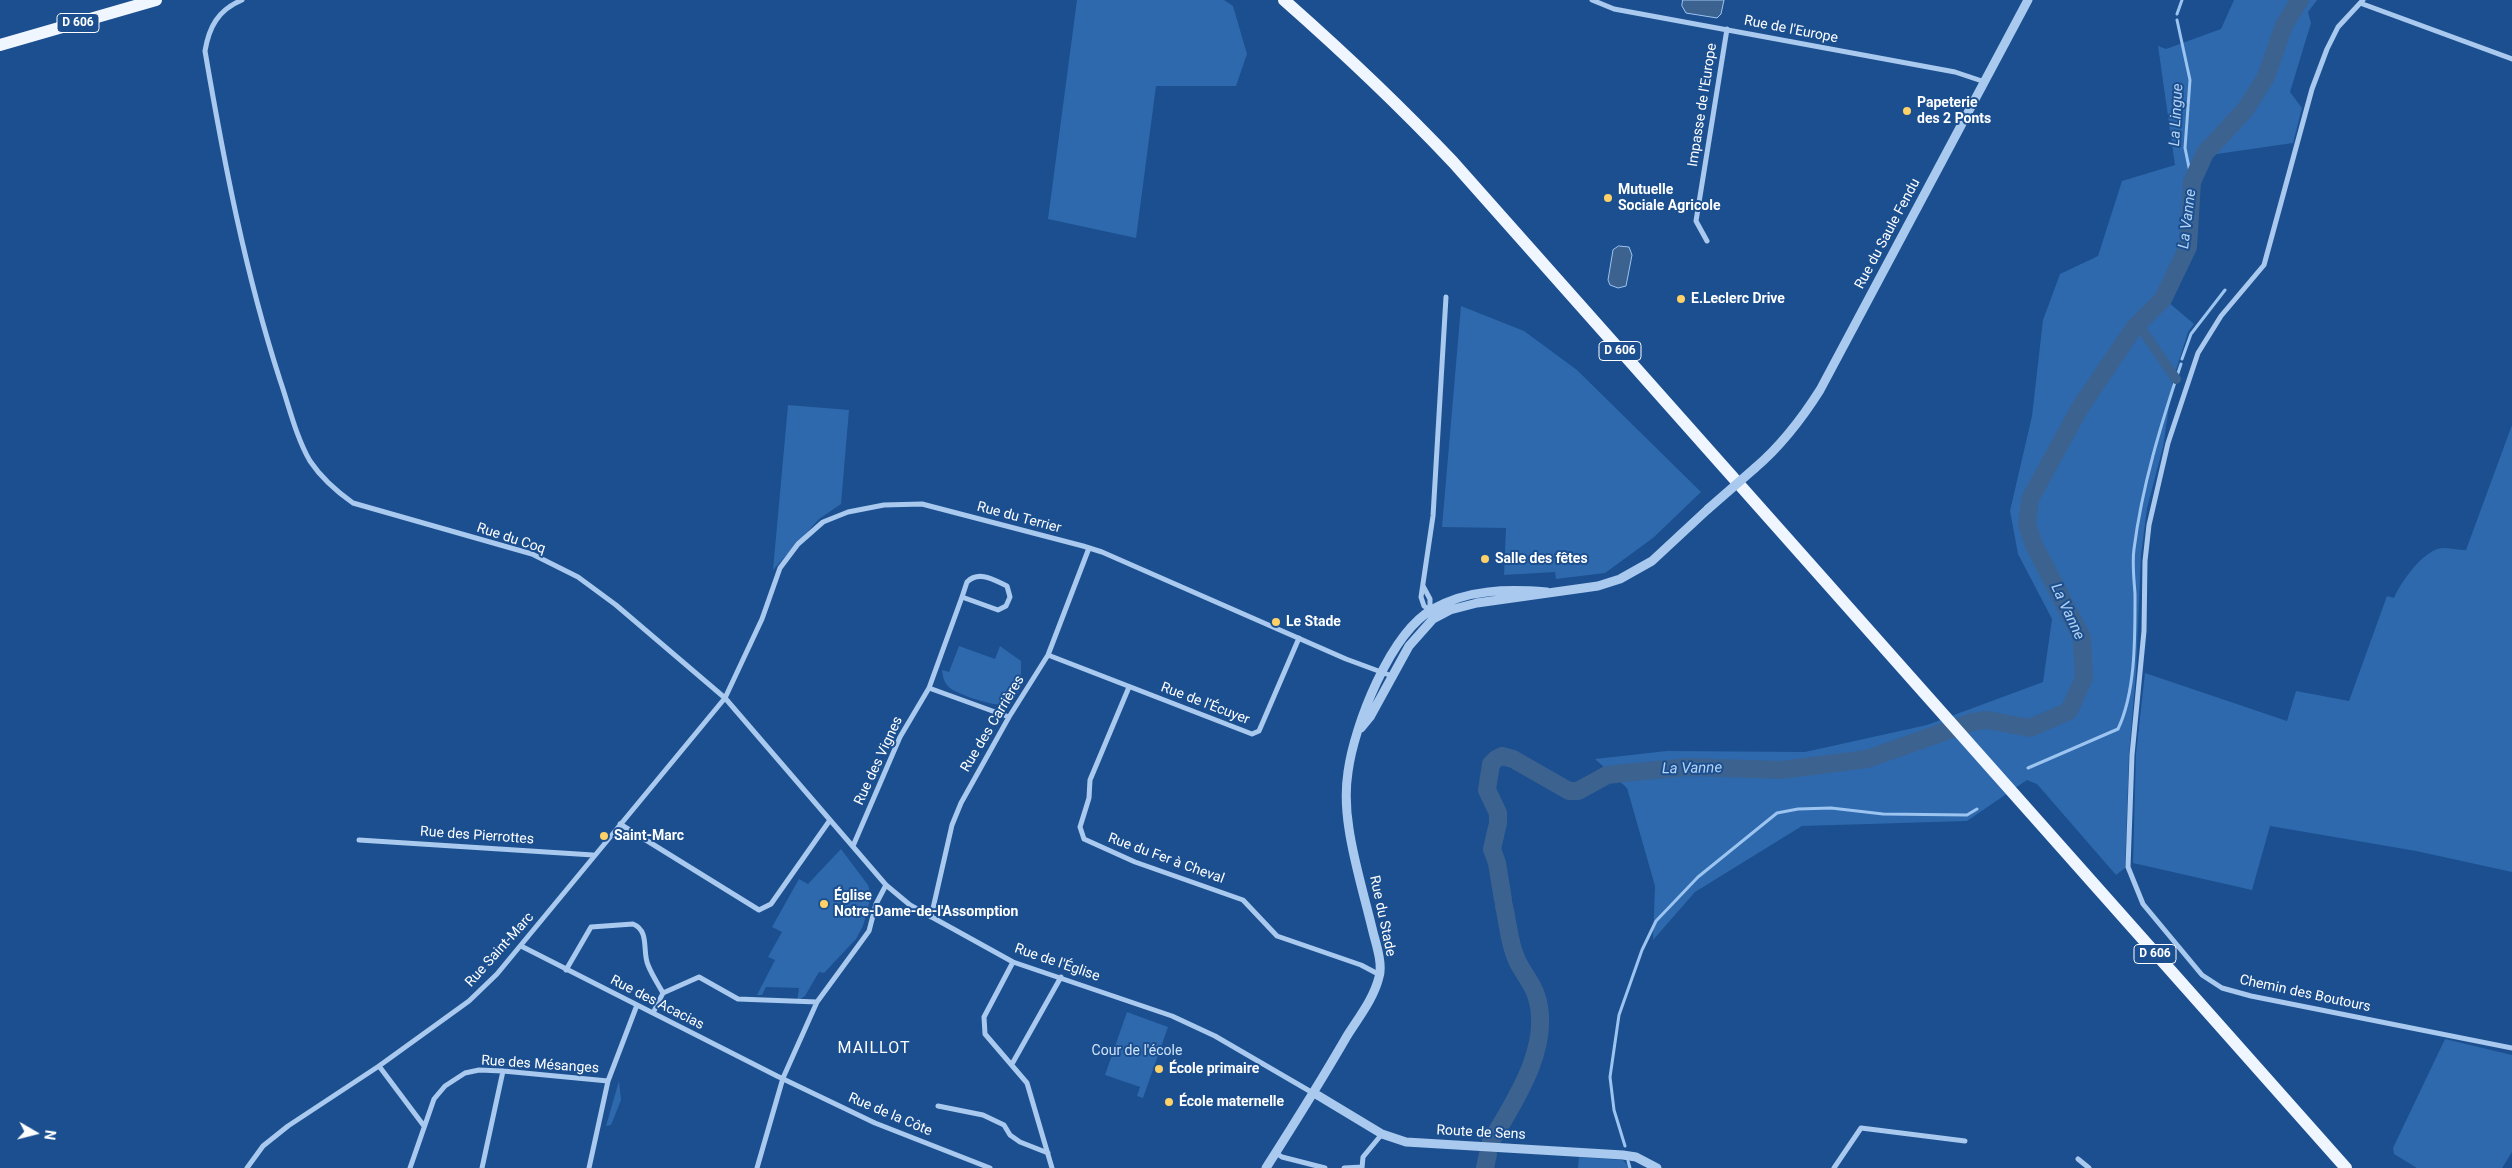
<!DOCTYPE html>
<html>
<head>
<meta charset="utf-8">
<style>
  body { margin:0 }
  #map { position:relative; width:2512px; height:1168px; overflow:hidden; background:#1b4f8f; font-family:Roboto,sans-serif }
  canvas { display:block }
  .north { position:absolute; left:10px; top:1108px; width:50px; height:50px; -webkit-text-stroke:4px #1b4f8f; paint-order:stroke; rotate:98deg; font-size:14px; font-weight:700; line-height:20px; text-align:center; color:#fff }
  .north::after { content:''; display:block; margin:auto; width:18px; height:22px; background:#fff; clip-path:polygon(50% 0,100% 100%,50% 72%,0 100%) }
</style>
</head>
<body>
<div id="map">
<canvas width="2512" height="1168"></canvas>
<div class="north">N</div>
</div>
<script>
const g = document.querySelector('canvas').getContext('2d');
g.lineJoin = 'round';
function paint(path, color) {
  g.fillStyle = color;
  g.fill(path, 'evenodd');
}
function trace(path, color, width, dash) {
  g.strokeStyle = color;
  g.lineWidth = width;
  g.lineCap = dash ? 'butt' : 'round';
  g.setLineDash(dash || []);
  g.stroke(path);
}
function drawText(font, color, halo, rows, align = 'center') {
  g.font = font + ' Roboto,sans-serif';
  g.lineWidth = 4;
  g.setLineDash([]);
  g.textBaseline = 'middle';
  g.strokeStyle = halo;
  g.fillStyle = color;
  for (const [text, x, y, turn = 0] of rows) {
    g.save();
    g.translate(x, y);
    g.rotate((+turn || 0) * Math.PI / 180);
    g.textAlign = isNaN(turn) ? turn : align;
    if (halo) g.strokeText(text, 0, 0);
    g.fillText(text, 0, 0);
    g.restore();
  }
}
paint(new Path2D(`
  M1077,0H1224L1233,6L1247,54L1236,86H1156L1136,238L1048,219Z
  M2234,0H2317L2308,12L2311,23L2290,92L2302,108L2293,143L2210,155L2197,183L2191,249L2167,301L2194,324L2188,332L2173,380L2163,447L2147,508L2141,555L2136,672L2129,755L2125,868L2116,875L2037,784L2027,780L1967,821L1802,826L1695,892L1653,940L1655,886L1627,788L1595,759L1667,751L1805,752L1927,725L2043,682L2052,619L2018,554L2010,511L2032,416L2043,320L2060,274L2098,256L2122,181L2175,165L2158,46L2166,49L2221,29Z
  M1461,306L1524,331L1577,370L1701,492L1653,538L1605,573L1556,579L1555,572L1504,575L1506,528L1442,527Z
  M788,405L849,410L841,504L819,519L773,570Z
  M2512,425V872L2416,851L2270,826L2252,890L2133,863L2136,754L2145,673L2287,721L2296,691L2349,701L2387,596L2394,598C2401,582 2423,550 2442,548C2450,548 2458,550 2466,550Z
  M959,646L995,659L1000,646L1021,661V687L1015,697L1010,694L1007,699L1011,702L1010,704C1000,709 959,695 950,688C944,683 943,677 942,670L949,672Z
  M841,849L868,885L871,896L863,926L856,939L824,973L819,972L805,996L797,1001L799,988L766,987L762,995H757L775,960L768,957L782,932L772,927L799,879L808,884Z
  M1127,1012L1168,1027L1143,1098L1137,1096L1140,1087L1105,1075Z
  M2445,1039L2512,1055V1152L2502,1168H2417L2394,1154L2393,1148Z
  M619,1081L621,1100L611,1125L606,1126Z
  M1579,1157L1623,1160L1630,1168H1578Z`), '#2e69ad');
const water = new Path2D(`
  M1683,0H1724L1721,14L1717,18L1686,13L1682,6Z
  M1619,246L1629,247L1632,255L1626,286L1618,288L1610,285L1608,280L1613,250Z`);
paint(water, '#3c6290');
trace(water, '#9cc4f0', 1);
trace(new Path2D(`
  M2177,14L2182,0
  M2177,20L2190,80L2185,148L2192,182
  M2182,359L2191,334L2225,290
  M2028,768L2118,729C2136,691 2135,636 2135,594C2134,579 2132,563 2134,549C2142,486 2161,424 2181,364
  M1625,1146L1614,1110L1610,1077L1619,1015L1642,950L1656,921L1698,877L1777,813L1798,809L1831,808L1883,814L1967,815L1977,809
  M1628,1161L1630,1168`), '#9cc4f0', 3);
trace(new Path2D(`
  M2138,324L2176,379`), '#3c6290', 10);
trace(new Path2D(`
  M1503,900L1497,863L1492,849L1498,823V813L1487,790L1491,764L1496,759L1502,756L1513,759L1569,791H1578L1607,775L1624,773L1688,767L1781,770L1867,759L1972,722L1987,720L2030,728L2069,711L2084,678L2082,638L2034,545L2027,524L2030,499L2081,406L2134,328L2163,299L2188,247L2192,182L2205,153L2245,110L2266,77L2284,25L2300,0
  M1491,1141C1515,1101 1553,1044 1536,995C1532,982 1521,971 1516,958C1509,942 1508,923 1504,906
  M1485,1168L1488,1154`), '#3c6290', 18);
trace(new Path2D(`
  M242,0C218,10 209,27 205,51C224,162 245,272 280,380C289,406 296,437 310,461C322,479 336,491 353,503L532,554L578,577L616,605L725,698L886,885L910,905L1013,962L1172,1016L1215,1036L1313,1093
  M1592,0L1614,9L1955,72L1985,82
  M2363,0L2338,27L2327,49L2312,89L2264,265L2221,316L2198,353L2168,443L2149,525L2145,561L2144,631L2132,755L2128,867L2143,904L2202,975L2222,988L2251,996L2512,1048
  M2360,3L2512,59
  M1707,241L1696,221L1727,29
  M1423,586L1430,599V610
  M1430,610L1424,606L1421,597L1433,516L1446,297
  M1048,655L1252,734L1259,731L1299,638
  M1129,687L1090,780L1089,798L1080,827L1084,839L1135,862L1243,900L1277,936L1361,965L1380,975
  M929,688L1009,717
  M620,824L759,910L771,904L830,820
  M359,840L593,855
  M853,846L900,737L929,688L962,597L998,610L1006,606L1010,597L1007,586C994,580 979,570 967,582L962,597
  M931,917L952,825L961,803L1009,717L1048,655L1089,548
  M521,946L777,1076L875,1123L990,1168
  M1013,962L984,1017L985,1034L1027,1083L1052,1168
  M566,970L591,927L633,924C650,931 642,951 648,965C652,975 658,984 663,993L699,977L738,999L817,1002
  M653,1013L663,993
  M1012,1064L1061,977
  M379,1066L424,1126
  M938,1106L983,1115L1004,1125L1010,1135L1020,1142L1048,1153
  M1276,1153L1282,1157L1325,1168
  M2078,1159L2089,1168
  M247,1168L263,1146L288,1126L379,1066L469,1001L497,974L725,698L762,619L780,568L798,544L823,522L848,512L884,505L922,504L1083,546L1102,552L1346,659L1392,676
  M410,1168L434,1099L445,1086L465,1073L479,1070L503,1071L608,1081
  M482,1168L503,1071
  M589,1168L608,1081L637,1005
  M757,1168L783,1078L817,1002L869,931L876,904L886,885
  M1344,1168L1362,1167
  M1362,1168L1363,1157L1382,1134
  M1834,1168L1861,1128L1965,1141`), '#a9c9ee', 5);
trace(new Path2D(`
  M1755,468C1782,445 1801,420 1820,390L2028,0
  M1361,728L1370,717L1409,646L1433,619L1450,610L1477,603L1598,586L1620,579L1652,561L1708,509
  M1314,1093L1382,1134L1406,1142L1623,1155L1636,1157L1657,1168
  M1266,1168C1294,1124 1321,1081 1347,1036C1359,1017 1374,998 1379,977C1383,964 1376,944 1373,932C1365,898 1354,863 1349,829C1346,810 1345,791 1348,772C1354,726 1390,633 1433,609C1468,589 1508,589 1547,592`), '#a9c9ee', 9);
trace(new Path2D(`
  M1284,0C1343,52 1399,105 1453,162L2346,1168
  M0,45L156,0`), '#f0f6ff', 12);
trace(new Path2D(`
  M1708,509L1755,468`), '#a9c9ee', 9);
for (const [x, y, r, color] of [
  [1907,111,5,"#ffd166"],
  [1608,198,5,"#ffd166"],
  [1681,299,5,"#ffd166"],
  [1485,559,5,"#ffd166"],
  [1276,622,5,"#ffd166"],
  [604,836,5,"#ffd166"],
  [824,904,5,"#ffd166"],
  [1159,1069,5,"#ffd166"],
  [1169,1102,5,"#ffd166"]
]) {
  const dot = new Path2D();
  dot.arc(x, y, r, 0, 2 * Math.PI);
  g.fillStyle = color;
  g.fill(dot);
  trace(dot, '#1b4f8f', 2);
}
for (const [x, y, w] of [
  [78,23,42],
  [1620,351,42],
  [2155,954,42]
]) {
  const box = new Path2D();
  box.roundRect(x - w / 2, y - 9.5, w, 19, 4);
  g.fillStyle = '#1b4f8f';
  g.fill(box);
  trace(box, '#fff', 1);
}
drawText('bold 12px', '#fff', null, [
  ["D 606",78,23],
  ["D 606",1620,351],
  ["D 606",2155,954]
]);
drawText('14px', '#fff', '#1b4f8f', [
  ["Rue de l'Europe",1791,30,11],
  ["Impasse de l'Europe",1703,105,-81],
  ["Rue du Saule Fendu",1888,234,-62],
  ["Rue du Terrier",1019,518,15],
  ["Rue du Coq",511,539,18],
  ["Rue de l’Écuyer",1205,704,21],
  ["Rue des Carrières",993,724,-59],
  ["Rue des Vignes",879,761,-65],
  ["Rue des Pierrottes",477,836,4],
  ["Rue du Fer à Cheval",1166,859,20],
  ["Rue du Stade",1382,916,78],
  ["Rue Saint-Marc",500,950,-48],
  ["Rue de l'Église",1057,963,19],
  ["Chemin des Boutours",2305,994,12],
  ["Rue des Acacias",657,1003,27],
  ["Rue des Mésanges",540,1065,4],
  ["Rue de la Côte",890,1115,23],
  ["Route de Sens",1481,1133,3]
]);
drawText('bold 14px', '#fff', '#1b4f8f', [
  ["Papeterie",1917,103],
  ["des 2 Ponts",1917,119],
  ["Mutuelle",1618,190],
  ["Sociale Agricole",1618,206],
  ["E.Leclerc Drive",1691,299],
  ["Salle des fêtes",1495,559],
  ["Le Stade",1286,622],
  ["Saint-Marc",614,836],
  ["Église",834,896],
  ["Notre-Dame-de-l'Assomption",834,912],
  ["École primaire",1169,1069],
  ["École maternelle",1179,1102]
], 'left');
drawText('14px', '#cfe3fa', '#1b4f8f', [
  ["Cour de l'école",1137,1051]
]);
drawText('italic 15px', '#b5d3f5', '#1b4f8f', [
  ["La Lingue",2177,115,-87],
  ["La Vanne",2188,219,-83],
  ["La Vanne",2067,612,65],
  ["La Vanne",1692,769,-1]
]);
g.letterSpacing = '1px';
drawText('16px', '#fff', '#1b4f8f', [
  ["MAILLOT",874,1049]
]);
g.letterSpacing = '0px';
</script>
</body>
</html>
